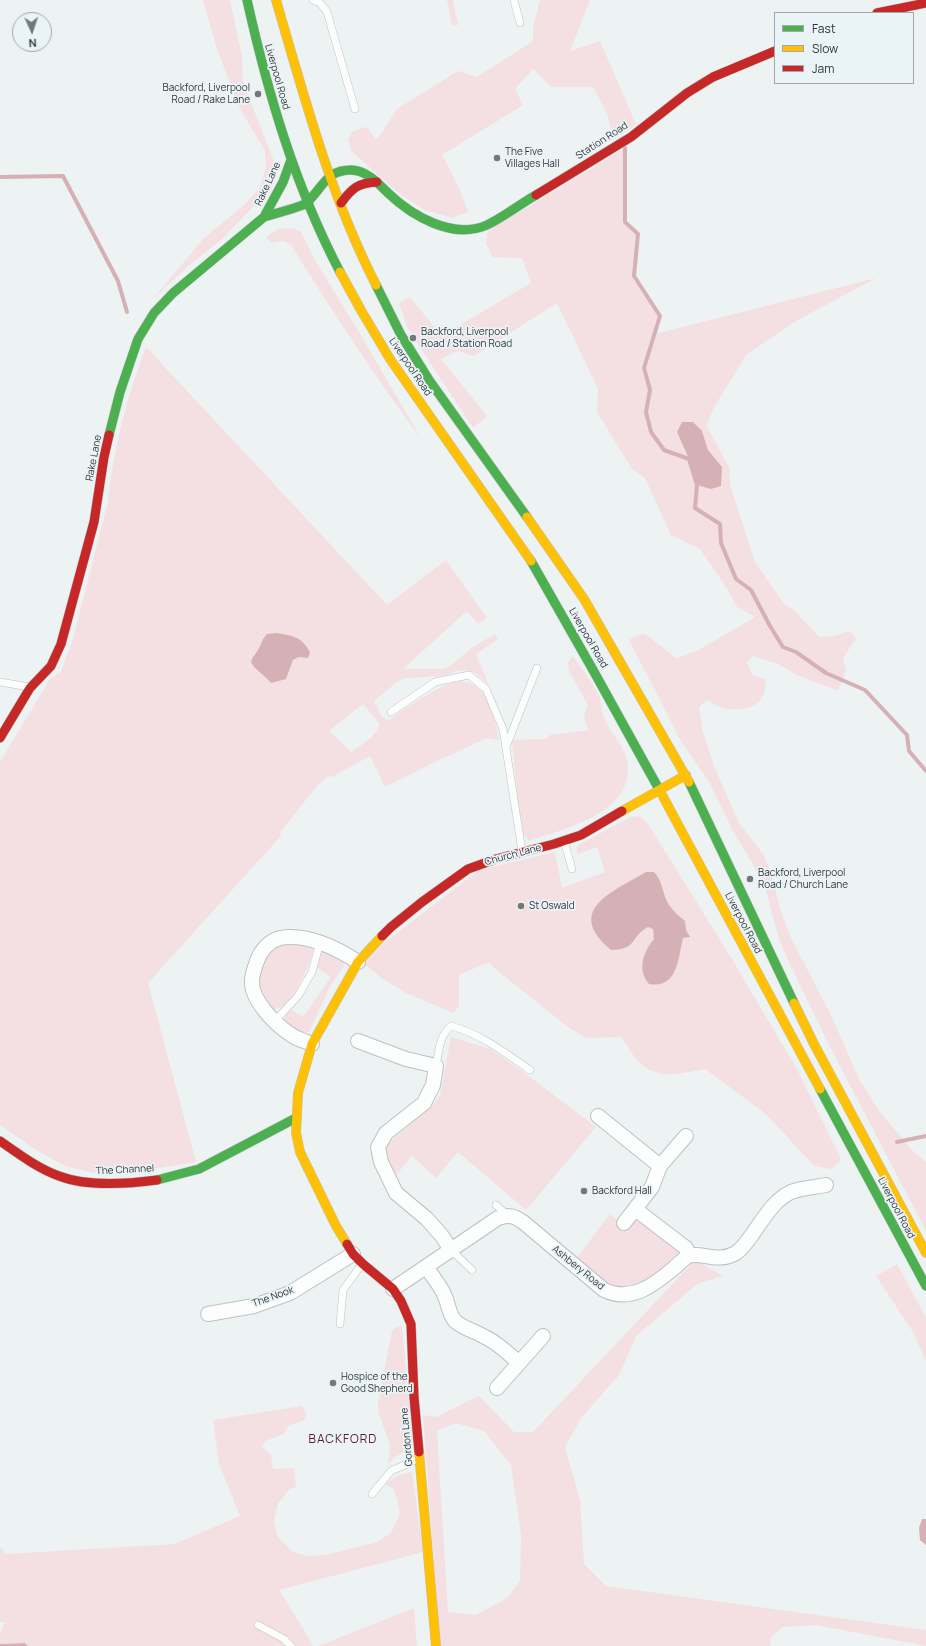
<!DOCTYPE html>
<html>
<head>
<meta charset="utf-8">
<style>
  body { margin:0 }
  #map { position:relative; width:926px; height:1646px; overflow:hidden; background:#edf2f3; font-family:Manrope,sans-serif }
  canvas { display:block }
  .legend { position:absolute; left:774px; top:12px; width:140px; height:72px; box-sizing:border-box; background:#eaf3f6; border:1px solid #a1a7aa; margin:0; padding:5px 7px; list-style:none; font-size:12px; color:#333637 }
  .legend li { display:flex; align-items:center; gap:8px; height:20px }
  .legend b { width:20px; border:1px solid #a1a7aa }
  .north { position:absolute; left:12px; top:12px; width:40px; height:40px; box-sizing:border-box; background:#eaf3f6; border:1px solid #a1a7aa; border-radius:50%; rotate:177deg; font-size:11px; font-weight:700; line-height:16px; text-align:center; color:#333637 }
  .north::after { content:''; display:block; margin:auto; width:14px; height:18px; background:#747879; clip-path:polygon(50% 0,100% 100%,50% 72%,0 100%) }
</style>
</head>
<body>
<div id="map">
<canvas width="926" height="1646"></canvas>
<ul class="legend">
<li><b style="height:5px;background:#4caf50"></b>Fast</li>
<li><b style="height:5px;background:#ffc107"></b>Slow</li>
<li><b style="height:5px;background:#c62828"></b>Jam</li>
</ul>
<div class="north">N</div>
</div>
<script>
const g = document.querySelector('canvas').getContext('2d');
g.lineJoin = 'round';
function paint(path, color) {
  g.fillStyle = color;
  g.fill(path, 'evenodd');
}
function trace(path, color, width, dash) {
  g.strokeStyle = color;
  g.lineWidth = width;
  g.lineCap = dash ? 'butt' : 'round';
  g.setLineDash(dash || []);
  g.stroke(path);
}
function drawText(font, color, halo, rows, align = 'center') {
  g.font = font + ' Manrope,sans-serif';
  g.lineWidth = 3.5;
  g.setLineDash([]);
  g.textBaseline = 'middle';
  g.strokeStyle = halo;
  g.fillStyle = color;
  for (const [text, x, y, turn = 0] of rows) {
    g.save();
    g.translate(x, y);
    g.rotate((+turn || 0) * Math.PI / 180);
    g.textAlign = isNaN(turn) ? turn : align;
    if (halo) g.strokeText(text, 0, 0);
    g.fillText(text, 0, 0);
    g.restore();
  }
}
paint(new Path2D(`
  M203,0H230L242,57L243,82L273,159L276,178L269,193L251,209L220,241L188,266L153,299L203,239L244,205L260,187L266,168L265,151L240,109L217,49Z
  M447,0H453L458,25H452Z
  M540,0H590L570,51L600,41L636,124L613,139L607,113L593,87H551L533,69L515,89L523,105L442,155L460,190L468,212L452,218L425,210L401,195L359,158L351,150L348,140L353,131L367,127L376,140L381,134L397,109L458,71L477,77L533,41V27Z
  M625,148V222L638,234L634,276L660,316L655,334L876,278L796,321L746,355L716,404L706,425L729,467L730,485L755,562L784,604L794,610L819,637L834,636L850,631L856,638L843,658L846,671L838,691L797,675L778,664L753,656L747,662L752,675L765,679C769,702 750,711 730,709C721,709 714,704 707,700L699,707L703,732L714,766L739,823L763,854L771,872L781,912L791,938L831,1015L860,1081L880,1112L913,1151L926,1162V1231L827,1041L788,960L778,936L765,886L757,871L733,831L709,782L681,741L629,640L637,635L645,634L676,658L697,651L755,617L737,607L726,587L700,549L671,535L645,478L632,469L597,412L598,389L557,303L474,356L457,351L441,359L487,416L473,428L408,329L399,303L410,297L439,333L453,329L531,283L522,258L493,257L486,244L488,231ZM702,431L708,450L722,467L689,459L677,432Z
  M292,228L300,231L316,262L359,332L422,440C375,377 333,312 291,245L283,241L271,243L266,237L278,229Z
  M146,347L387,605L446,560L487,618L478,624L467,611L403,669H441L447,668L473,647L495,634L498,639L476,654L495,700L486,682L477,674L466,670L457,671L443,676L407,678L398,681L374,701L382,717L388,721C404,709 436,687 454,682C465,679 477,685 484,694C492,704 497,728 499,740L487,738L437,761L385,787L370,756L332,777L328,776L317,786L281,831L280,837L148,983L196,1162L127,1173H95L65,1166L33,1148L0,1125V762L50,679L61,672L73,639L108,502C113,449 127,397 146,347ZM260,648L308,658L299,657L293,660L286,679L266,677L256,671L253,655ZM363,704L380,724C377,736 360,746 351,752L329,731Z
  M573,656C580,667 597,688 600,699C602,705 601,712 604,717C609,731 622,743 626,757C640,812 566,828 529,841L523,834L517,795L512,740L546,739L550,735L589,730C583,720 583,715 588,705L569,671L568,662Z
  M632,816L641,817L648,824L724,946L797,1069L841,1159L832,1169L814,1166L766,1114L705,1069C682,1073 658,1081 639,1062C632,1055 627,1045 621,1037L587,1038L568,1027L494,968L489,962L459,975V1006L454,1013L406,993L383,979L364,964L384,943L479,870L555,852L562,888L605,872L597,847L577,854V846Z
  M293,943C301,944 309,944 313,950C311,964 294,998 283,1006C278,1009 273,1010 268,1009L256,979L262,961L275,946Z
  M326,948L343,960L344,966L331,985L309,1032L299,1033L285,1023C284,1017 286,1013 291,1010L303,1017L331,977L316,967L321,953Z
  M451,1037L490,1049L522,1071L596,1127L526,1210L458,1152L436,1178L412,1156L396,1175L385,1158V1148L393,1139L433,1105L440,1095Z
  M610,1214L627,1228L633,1221L641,1220L680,1252C664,1266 634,1299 610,1286C598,1279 587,1267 576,1259Z
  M695,1260L723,1276L697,1284L636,1336L619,1375L581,1418L565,1447L580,1500L584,1564L606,1586L926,1630V1646L816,1625L783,1627L771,1637L770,1646H440L423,1415L436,1417L479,1396L514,1432H533ZM456,1423L484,1431L511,1465L521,1535L520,1581L507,1598L476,1615L448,1612L437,1431Z
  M897,1264L926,1318V1361L913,1332L876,1276Z
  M402,1326L413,1447L395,1457L388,1464L390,1445L379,1414L378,1403L392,1331L396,1327Z
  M302,1406L307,1415L303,1421L289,1425L284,1434L265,1441L262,1447L271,1455L273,1469L294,1468L296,1487L290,1489L278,1503L274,1521L278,1537L293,1552L307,1556L325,1555L377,1542L391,1533L400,1514L397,1499L393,1488L385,1485C393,1477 400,1474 412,1472L423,1552L279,1590C290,1609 303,1627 313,1646H28L25,1643L0,1644V1633L5,1622H0V1547L6,1554L175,1544L240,1516L219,1464L213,1420Z
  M414,1608L417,1646H318Z`), '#f4e0e2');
paint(new Path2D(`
  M682,422H693L702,431L708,450L722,467L721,486L711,489L697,485L689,459L677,432Z
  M276,633C293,636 301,636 310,652L308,658L299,657L293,660L286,679L271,683C264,674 257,673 251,662C253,655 256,654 259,648C263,642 260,642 267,634Z
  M646,872H654C663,881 662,894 669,905C673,911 679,916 685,921L686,930L690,937L683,938C678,958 678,989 649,984C637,970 643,952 654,939L653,929L648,927C629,938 638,949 611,950C564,910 612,892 646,872Z
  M922,1519H926V1545L920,1540L919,1528Z
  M25,1643L28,1646H0V1644Z`), '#d5b1b5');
trace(new Path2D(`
  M625,148V222L638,234L634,276L660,316L644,368L650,390L646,412L651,432L664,450L689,459L697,485L695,508L720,524L721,543L736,579L751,590L770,626L783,647L796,652L826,673L865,690L907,735L909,751L926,771
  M0,177L63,176L118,281L127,312
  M897,1142L926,1136`), '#d5b1b5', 4);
const lane = new Path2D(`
  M313,0L320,3L327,12L355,109
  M514,0L520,23
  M0,682L29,687
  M391,712L435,682L469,675L486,689L503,729L522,851
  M506,747L537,668
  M564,841L572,869
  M275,1021L298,996L312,972L320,942
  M436,1066C439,1051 439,1036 451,1026C481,1034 504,1052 530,1070
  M496,1205L507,1215
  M451,1250L472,1270
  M340,1324L343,1290L362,1264
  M372,1494L391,1471L418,1459
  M258,1625L284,1639L291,1646`);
const street = new Path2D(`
  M358,1041L406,1059L436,1066L433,1085L424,1103L386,1133L378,1147L381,1162L396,1193L427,1219L442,1236L451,1250
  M312,1044C305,1041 296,1039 290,1034C275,1024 251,1000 252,981C252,974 255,967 257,961C261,950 269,941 280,938C306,933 337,948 358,962
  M598,1116L660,1166
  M686,1136L660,1166L652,1187L635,1209L686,1248L689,1256
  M624,1223L635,1209
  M426,1267C433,1277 442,1287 446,1299C449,1307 449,1314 455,1321C464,1329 475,1331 485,1337C498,1343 509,1354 519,1363
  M393,1289L498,1218C509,1214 514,1216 523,1222L604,1290C631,1303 654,1285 674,1268C679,1264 683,1259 688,1256C701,1251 717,1264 736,1253C743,1248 749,1239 754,1232C764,1218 774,1200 791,1192C801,1188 815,1187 826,1185
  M208,1314L254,1306L290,1293L353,1254
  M497,1388L543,1336`);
const fast = new Path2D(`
  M247,0C268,94 295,186 340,272
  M264,217C273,214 301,207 307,203C309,201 311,198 313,196C325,182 330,170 351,170C366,170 378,183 388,193C412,216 453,240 487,225C504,217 520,204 536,195
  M376,285L401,335L429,380L527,517
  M109,435L120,392L138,339L154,313L173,293L264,217L283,182L291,160
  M531,561L593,670L660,791
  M689,782L794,1003
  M820,1089L926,1286
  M157,1180L199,1169L296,1118`);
const slow = new Path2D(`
  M276,0C304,96 330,195 376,285
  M340,272L362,312L390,359L531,561
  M527,517L584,599L689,782
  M660,791L820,1089
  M622,811L686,775
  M794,1003L814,1044L926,1253
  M347,1244L336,1226L300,1152L296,1133L298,1093L312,1044L358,962L382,936
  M419,1452L436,1646`);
const jam = new Path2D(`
  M877,13L926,3
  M536,195L631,137L687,93L713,77L775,51
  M341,203C352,188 358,183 377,182
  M0,738L30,688L51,666L61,644L94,522L104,457L109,435
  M382,936L391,927L422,902L468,869L496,859L554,844L581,835L622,811
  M0,1141C19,1154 37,1168 59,1176C87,1187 127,1184 157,1180
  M347,1244L353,1254L363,1264L393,1289L401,1301L411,1324L414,1397L419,1452`);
trace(lane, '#bec1c2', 8);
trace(street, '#bec1c2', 16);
trace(fast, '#bec1c2', 10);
trace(slow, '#bec1c2', 10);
trace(jam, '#bec1c2', 10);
trace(lane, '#fcfdfd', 7);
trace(street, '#fcfdfd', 14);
trace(fast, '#4caf50', 9);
trace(slow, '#ffc107', 9);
trace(jam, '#c62828', 9);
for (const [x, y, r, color] of [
  [258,94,4,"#747879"],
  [497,158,4,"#747879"],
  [413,338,4,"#747879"],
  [750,879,4,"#747879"],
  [521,906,4,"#747879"],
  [584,1191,4,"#747879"],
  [333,1383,4,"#747879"]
]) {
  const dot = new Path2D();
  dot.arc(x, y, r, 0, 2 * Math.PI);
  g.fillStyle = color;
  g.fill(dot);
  trace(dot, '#eaf3f6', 1.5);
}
drawText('10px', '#333637', '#eaf3f6', [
  ["Liverpool Road",277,77,74],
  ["Station Road",602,141,-33],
  ["Rake Lane",268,184,-65],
  ["Liverpool Road",410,367,56],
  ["Rake Lane",94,458,-79],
  ["Liverpool Road",588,638,60],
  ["Church Lane",513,855,-15],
  ["Liverpool Road",743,923,62],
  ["The Channel",125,1170,-3],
  ["Liverpool Road",896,1208,62],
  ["Ashbery Road",578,1268,39],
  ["The Nook",273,1297,-20],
  ["Gordon Lane",407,1437,-95]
]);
drawText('10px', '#333637', '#eaf3f6', [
  ["Backford, Liverpool",250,88,"right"],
  ["Road / Rake Lane",250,100,"right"],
  ["The Five",505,152],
  ["Villages Hall",505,164],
  ["Backford, Liverpool",421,332],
  ["Road / Station Road",421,344],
  ["Backford, Liverpool",758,873],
  ["Road / Church Lane",758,885],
  ["St Oswald",529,906],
  ["Backford Hall",592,1191],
  ["Hospice of the",341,1377],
  ["Good Shepherd",341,1389]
], 'left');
g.letterSpacing = '1px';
drawText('12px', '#5f1a27', '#eaf3f6', [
  ["BACKFORD",343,1440]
]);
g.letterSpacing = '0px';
</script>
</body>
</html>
